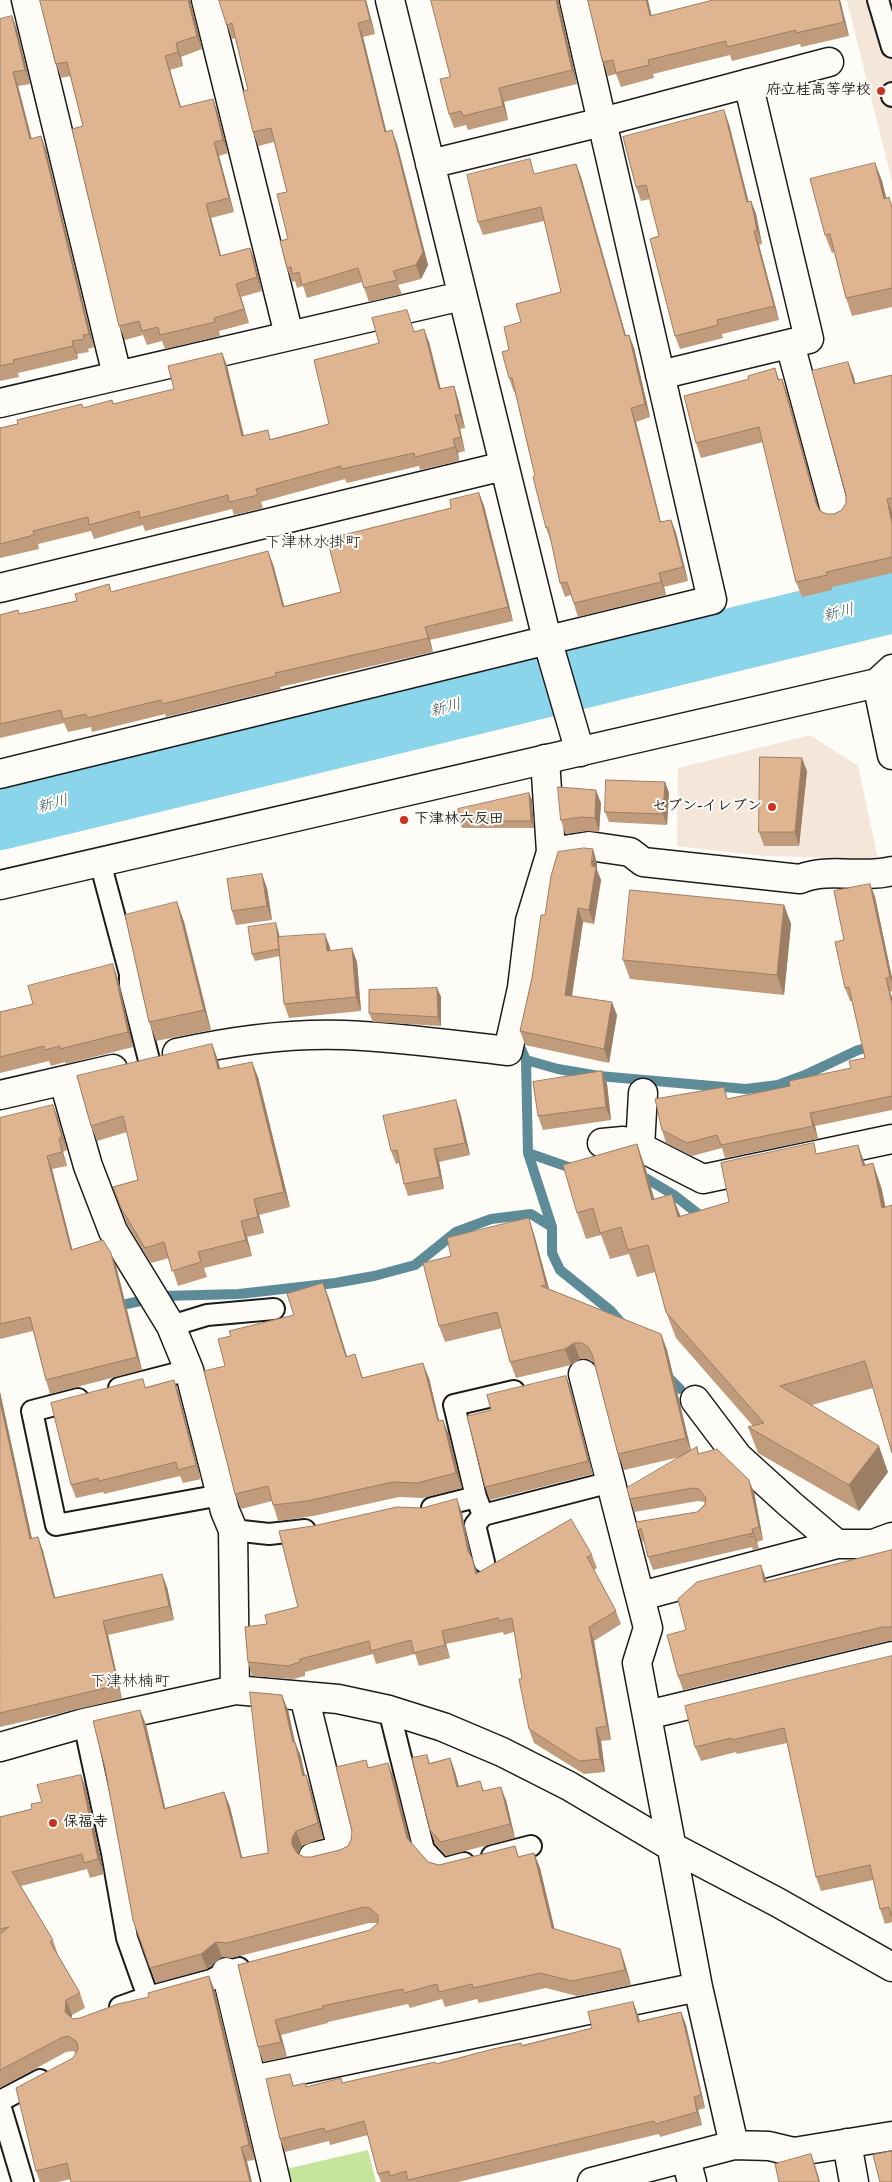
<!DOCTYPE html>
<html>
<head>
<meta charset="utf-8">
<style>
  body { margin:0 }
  canvas { display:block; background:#fdfcf7 }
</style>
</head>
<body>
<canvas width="892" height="2182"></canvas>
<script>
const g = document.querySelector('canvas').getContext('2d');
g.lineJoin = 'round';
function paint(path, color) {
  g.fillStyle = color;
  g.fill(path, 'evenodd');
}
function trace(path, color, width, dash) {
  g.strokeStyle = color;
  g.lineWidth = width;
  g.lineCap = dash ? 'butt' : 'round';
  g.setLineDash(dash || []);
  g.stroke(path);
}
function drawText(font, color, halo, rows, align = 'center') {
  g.font = font + ' "Architects Daughter","Klee One",sans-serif';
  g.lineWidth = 4;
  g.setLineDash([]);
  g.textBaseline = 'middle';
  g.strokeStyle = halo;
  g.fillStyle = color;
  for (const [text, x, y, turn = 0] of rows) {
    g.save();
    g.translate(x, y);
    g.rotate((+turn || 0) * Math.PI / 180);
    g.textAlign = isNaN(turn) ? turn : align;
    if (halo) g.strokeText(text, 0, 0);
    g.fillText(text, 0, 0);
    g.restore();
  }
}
paint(new Path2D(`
  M847,0H892V182Z
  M810,735L858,766L878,859L764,856L677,846L678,768Z`), '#f4e6d8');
paint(new Path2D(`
  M368,2150L376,2182H289L286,2169Z`), '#c5e49c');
trace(new Path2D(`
  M518,1042L526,1060L558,1069L599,1076L746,1089L778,1085L805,1075L858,1050L892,1042
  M526,1060L528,1153L577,1170
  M528,1153L552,1227V1253L560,1270L611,1311L623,1325
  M637,1173L674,1195L706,1220
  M113,1307L163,1296L239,1294L335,1283L374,1276L415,1265L456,1232L491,1219L531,1214L552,1227
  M667,1376L680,1389`), '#5e8b98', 10);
trace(new Path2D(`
  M0,818L892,601`), '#8ad5ea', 64);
const lane = new Path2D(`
  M878,0L892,47
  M892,93V96
  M100,862L130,974V985L149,1060
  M171,1326L207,1315L274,1309
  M119,1388L189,1370
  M78,1399L32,1411L56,1525L221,1495
  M476,1497L483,1515L611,1482
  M432,1508L476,1497L454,1405L514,1391
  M483,1515L475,1525L484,1562
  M233,1530L269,1534L305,1530
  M389,1710L424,1850L442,1869L464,1863
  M84,1723L112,1853L127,1938L148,1997
  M492,1856L531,1846
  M120,2007L148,1997L211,1980L226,1972L239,1968
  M0,2101L40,2080
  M0,2105L23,2182`);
const street = new Path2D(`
  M26,0L117,375
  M206,0L289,335
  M390,0L547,639L580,752
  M430,164L602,122L829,62
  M790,344L836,514
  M660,375L809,339L748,83
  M0,403L462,296
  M0,588L504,466
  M0,774L712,600L574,0
  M551,852L589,846L630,852L643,862L800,879C829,867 862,879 892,871
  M177,1053C231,1041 288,1033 344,1035C398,1037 453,1045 508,1051L522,988L530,921L551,852L545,759
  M64,1082L88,1166L113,1231L171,1326L189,1370L225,1511L233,1530L235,1690
  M0,1095L113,1069
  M602,1143L623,1141L640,1147L703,1179L892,1139
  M640,1147L643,1093
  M583,1374L648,1628L637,1663L698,1987L734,2145
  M695,1400L738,1457L791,1505L837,1544
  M641,1596L837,1544H873L892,1537
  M304,1696L342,1850L313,1857
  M647,1715L892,1656
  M0,1747L84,1723L235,1690L338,1699L389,1710L443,1727L502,1752L569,1786L672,1847L777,1902L892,1967
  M226,1972L276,2182
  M252,2080L698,1987
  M847,2143L854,2182
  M686,2159L692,2182
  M592,2182L734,2145L769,2146L794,2152L892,2136`);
const secondary = new Path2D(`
  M877,683L892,755
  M0,885L877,683L892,669`);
trace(lane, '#1c1c1c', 24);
trace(street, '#1c1c1c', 31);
trace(secondary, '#1c1c1c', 31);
trace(lane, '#fdfcf7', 20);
trace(street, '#fdfcf7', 28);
trace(secondary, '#fdfcf7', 28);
paint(new Path2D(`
  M219,0H366L375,34L363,37L386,132L397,144L428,265L421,279L398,285L402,294L369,302L362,282L307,298L303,286L297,288L295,281L292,282L287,268L288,239L287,192L274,142L258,146L253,132L248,90L235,38L232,39L227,25Z
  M840,0L849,36L801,47L800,44L732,61L730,55L653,74L654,78L621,87L616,74L608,76L603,62L652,15Z
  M191,3L202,49L181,57L183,66L170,70L181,107L213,99L218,113L228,153L219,156L234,212L211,218L221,256L250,248L255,262L262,291L241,297L249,323L219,331L220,336L165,349L162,341L147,345L143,335L125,340L119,326L83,126L70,76L61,78L56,64Z
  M559,3L577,84L504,102L508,120L468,130L466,125L454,128L449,114L450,77Z
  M0,19L17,29L30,84L18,86L32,139L41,136L46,150L94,347L88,349L89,352L77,354L78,359L18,373L19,377L0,381Z
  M729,124L748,201H751L756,214L762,244L759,245L779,320L722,334L723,338L680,349L675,336L659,236L650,199L641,201L636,187Z
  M875,163L882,181L886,198L892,205V307L852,316L846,298L834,252L832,253L825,235Z
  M576,164L581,177L626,336L629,335L634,348L650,417L636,422L661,522L671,520L676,533L688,581L664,587L666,595L578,617L571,595L565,597L560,583L551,541L546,528L535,476L515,392H514L509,378V350L521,322L561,292L544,221L483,235L478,222Z
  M415,331L429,342L441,389L454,386L458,399L465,428L460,429L465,451L458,453L459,461L420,470L419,466L347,483L345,479L261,502L263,508L234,515L232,509L145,531L143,525L94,539L91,531L38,544L39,549L0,558V428L83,408L113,404L174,389L222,353L227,366L244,436L271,439L329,424L379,343Z
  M848,362L855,384L892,375V573L832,587V590L802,597L796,582L763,442L701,458L696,443L749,379L775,368L779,379H782L787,393L818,507L820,511L827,514H834L842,510L846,503Z
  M479,493L484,506L513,621L430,640L433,652L280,687L281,689L166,717L165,714L92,732L91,727L68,732L64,723L0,738V615L18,610L19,614L112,592L273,564L284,606L341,592L451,508Z
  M807,771L799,846H764L759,832Z
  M665,782L669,793L667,825L609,822L605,812Z
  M529,793L532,800L534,828H462L459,821Z
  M601,803L599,832L587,831L565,834L561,820Z
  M597,863V870L601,880L594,924L583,922L572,996L617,1015L609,1063L525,1045L520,1031L532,978Z
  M870,884L875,897L892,978V991L890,992L892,998V1110L815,1126L818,1139L725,1158L722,1148L692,1156L666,1143L662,1130L728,1099L790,1086L851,1068L865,1058L852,1001H850L845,988Z
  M267,888L272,920L236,925L232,911Z
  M177,902L184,922L211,1030L156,1041L149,1022Z
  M784,905L791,924L784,995L630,979L623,960Z
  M278,930L280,937L330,947V950L357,962L361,1011L289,1018L284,1004L280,956L255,961L252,954Z
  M118,979L133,1047L66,1064L65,1062L51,1066L49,1061L0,1073V1012L33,1004Z
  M437,988L441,997V1026L373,1022L369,1013Z
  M212,1044L220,1068L258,1077L290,1207L259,1215L264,1233L247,1237L252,1256L204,1268L207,1277L178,1286L169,1258L151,1263L127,1224L113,1187L138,1180L127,1132L97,1141L91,1126Z
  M602,1071L607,1084L611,1120L543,1130L538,1116Z
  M460,1112L470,1155L439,1162L444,1189L408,1196L404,1184L399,1163L396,1164L391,1151Z
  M0,1118H58L67,1150L63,1152L67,1166L52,1169L72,1250L116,1266L142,1370L50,1394L46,1380L33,1331L0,1339Z
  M637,1144L646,1170L654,1199L672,1194L680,1217L729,1202L818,1154L866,1165L873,1163L882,1190L873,1388L812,1405L888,1472L859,1511L758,1453L748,1427L753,1426L676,1338L666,1312L655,1272L637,1277L629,1254L610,1259L601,1235L586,1239L577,1213Z
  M534,1234L549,1289L661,1334L667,1350L691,1451L697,1447L699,1454L754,1492L763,1540L757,1542L759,1549L753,1550L752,1547L653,1570L648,1557L644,1541L642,1542L636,1522L697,1512L705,1504L704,1502L698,1501L634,1512L630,1499L680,1457L624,1470L618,1454L595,1365L594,1363L588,1359H580L571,1365L516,1378L510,1362L502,1328L445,1342L439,1326Z
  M323,1283L347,1357L355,1354L363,1378H429L439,1421L449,1435L462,1488L423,1498L399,1497L313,1516L278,1521L272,1501L241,1509L235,1494L225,1366L231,1336L294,1315Z
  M566,1376L571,1389L593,1474L490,1500L485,1487L491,1410Z
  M174,1380L179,1394L201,1479L183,1483L180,1476L104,1494L103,1492L76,1498L71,1485L146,1387Z
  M0,1392L32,1539L38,1537L43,1551L55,1598L167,1587L174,1620L108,1635L122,1699L0,1727Z
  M462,1513L471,1556L477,1573L592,1555L597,1568L594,1570L616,1611L621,1624L594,1641L611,1740L601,1741L605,1772L584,1774L534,1743L529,1729L522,1679L514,1632L504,1635L503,1632L446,1644L450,1658L419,1666L415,1654L376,1664L373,1654L305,1672V1676L293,1679L252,1676L248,1662L267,1624Z
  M892,1550V1641H888L683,1690L678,1676L686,1630L766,1579V1581Z
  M892,1656V1922L885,1924L880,1909L873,1880L821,1891L816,1877L787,1743L737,1754L736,1752L701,1761L695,1747Z
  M140,1710L146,1725L165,1808L224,1792L230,1807L242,1858L268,1853L288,1710L295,1742L301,1757L305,1775H306L311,1790L323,1838L302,1846L298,1854L304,1857H311L340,1850L348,1846L351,1840L366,1760L369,1768L394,1778L410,1841L428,1862L439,1865L515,1846L519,1857L534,1853L540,1868L554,1929L620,1949L625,1964L631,1985L577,1996L546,1988L479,2003L477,1999L445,2007L442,1999L410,2008L408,2004L328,2022V2023L281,2035L287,2057L263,2062L258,2047L238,1965L370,1930L377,1924L376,1923H369L232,1958L222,1957L207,1969L156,1983L133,1920L105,1768Z
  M427,1755L430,1763L450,1758L455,1772L459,1786L480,1781L484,1791L506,1800L515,1838L446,1856L435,1844L430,1830Z
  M81,1775L86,1789L104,1874L90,1878L87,1869L21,1886L53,1940L58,1955L80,1993L85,2008L72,2015L71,2017L73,2019L80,2018L215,1991L255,2160L247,2161L71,2179L58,2182H40L36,2171L73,2058L76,2053L73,2051L66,2052L0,2088V1817L32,1809Z
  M633,2002L640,2021L681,2012L686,2025L705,2108L698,2110L702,2125L660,2137L659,2134L458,2182H381L378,2174L368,2135L330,2145L329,2141L285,2152L280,2139L290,2074L294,2086L307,2087L343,2083L436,2064L522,2045L592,2028Z`), '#c09b7c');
paint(new Path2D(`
  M188,0H191V3L202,49L197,36Z
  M365,0H366L375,34L370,20Z
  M556,0H559V3L577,84L572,70Z
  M646,0H648L655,29L650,16Z
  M839,0H840L849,36L844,22Z
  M12,16L17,29L30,84L25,70Z
  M358,23L363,37L390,146L385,132Z
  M176,43L181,57L183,66L178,52Z
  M165,56L170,70L185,121L180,107Z
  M13,72L18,86L35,153L30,139Z
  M499,88L504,102L508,120L503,106Z
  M213,99L218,113L228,153L223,140Z
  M724,110L729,124L752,215L747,202Z
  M392,130L397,144L428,265L421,279L416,265Z
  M41,136L46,150L94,347L89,334Z
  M214,142L219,156L234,212L229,198Z
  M875,163L882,181L891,217L884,199Z
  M576,164L581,177L630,350L625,336Z
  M751,201L756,214L762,244L757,230Z
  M206,204L211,218L225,270L220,256Z
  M754,231L759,245L779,320L774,306Z
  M250,248L255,262L262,291L257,277Z
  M236,284L241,297L249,323L244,309Z
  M424,329L429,342L444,403L439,389Z
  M629,335L634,348L650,417L645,404Z
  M72,341L77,354L78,359L73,346Z
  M222,353L227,366L247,450L242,436Z
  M848,362L854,377L859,399L854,384Z
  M782,379L787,393L821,518L816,503Z
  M454,386L458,399L465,428L460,415Z
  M631,408L636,422L664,536L660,522Z
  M455,415L460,429L465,451L461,437Z
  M453,439L458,453L459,461L455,447Z
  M479,493L484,506L513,621L508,607Z
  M887,499L892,513V523Z
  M671,520L676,533L688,581L683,567Z
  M268,551L273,564L288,620L283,607Z
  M659,573L664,587L666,595L661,582Z
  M425,627L430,640L433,652L428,638Z
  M802,758L807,771L799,846L795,832Z
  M665,782L669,793L667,825L663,814Z
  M596,790L601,803L599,832L595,818Z
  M529,793L532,800L534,828L531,821Z
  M593,849L597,863V870L601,880L594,924L589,910Z
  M262,874L267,888L272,920L267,906Z
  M870,884L875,897L892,978V983L890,977Z
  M177,902L184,922L211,1030L204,1010Z
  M784,905L791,924L784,995L777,975Z
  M578,908L583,922L570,1008L565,995Z
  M276,923L278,930L282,956L280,949Z
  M325,934L330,947L332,964L327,951Z
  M352,948L357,962L361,1011L356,997Z
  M113,964L118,979L133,1047L128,1032Z
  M886,978L892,998V1004Z
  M437,988L441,997V1026L438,1017Z
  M612,1002L617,1015L609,1063L604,1049Z
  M212,1044L218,1060L224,1084L218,1069Z
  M252,1062L258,1077L290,1207L284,1192Z
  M602,1071L607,1084L611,1120L606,1107Z
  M456,1100L460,1112L470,1155L465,1143Z
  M53,1105L58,1118L67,1150L62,1137Z
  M810,1113L815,1126L818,1139L813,1126Z
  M59,1138L67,1166L62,1152Z
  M637,1144L646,1170L662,1226L652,1200Z
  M858,1145L868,1172L863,1166Z
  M434,1149L439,1162L444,1189L440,1177Z
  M47,1156L52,1169L76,1264L71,1250Z
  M873,1163L882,1190L891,1234L882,1208Z
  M672,1194L682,1220L678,1217Z
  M254,1199L259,1215L264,1233L258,1217Z
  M529,1218L534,1234L552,1300L546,1285Z
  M241,1221L247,1237L252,1256L246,1240Z
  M111,1253L116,1266L142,1370L137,1357Z
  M323,1283L329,1298L352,1372L346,1357Z
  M661,1334L667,1350L692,1454L686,1438Z
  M574,1343L580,1359L571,1365L565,1349Z
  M423,1363L429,1378L443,1437L438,1421Z
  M566,1376L571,1389L593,1474L588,1461Z
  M174,1380L179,1394L201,1479L196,1465Z
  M0,1392L35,1553L30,1539L0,1401Z
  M443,1420L449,1435L462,1488L456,1473Z
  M879,1446L888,1472L859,1511L849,1485Z
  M749,1480L754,1492L763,1540L759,1527Z
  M457,1499L462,1513L472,1565L468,1551Z
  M752,1529L757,1542L759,1549L754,1536Z
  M38,1537L43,1551L59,1612L54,1598Z
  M472,1558L477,1571L481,1587L476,1574Z
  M761,1565L766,1579L770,1596L764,1582Z
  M162,1574L167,1587L174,1620L169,1606Z
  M103,1621L108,1635L122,1699L118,1685Z
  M589,1627L594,1641L611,1740L607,1726Z
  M442,1631L446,1644L450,1658L445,1645Z
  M282,1695L288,1710L298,1758L293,1742Z
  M140,1710L146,1725L169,1824L164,1809Z
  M596,1728L601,1741L605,1772L600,1759Z
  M295,1742L301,1757L308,1791L303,1776Z
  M450,1758L455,1772L462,1800L457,1787Z
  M388,1763L394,1778L413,1853L407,1838Z
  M81,1775L86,1789L104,1874L98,1859Z
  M306,1775L311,1790L323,1838L318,1823Z
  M501,1787L506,1800L515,1838L510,1824Z
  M224,1792L230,1807L246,1873L241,1858Z
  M296,1831L302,1846L298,1853V1860L292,1845V1838Z
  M534,1853L540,1868L558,1943L552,1928Z
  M216,1942L222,1957L207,1969L201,1954Z
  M620,1949L625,1964L631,1985L625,1970Z
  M209,1976L215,1991L255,2160L249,2145Z
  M66,2000L72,2015L70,2027L65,2012Z
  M633,2002L638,2015L643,2035L638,2022Z
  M681,2012L686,2025L705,2108L701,2095Z
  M275,2020L281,2035L287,2057L281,2042Z
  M694,2097L698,2110L702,2125L697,2112Z
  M241,2147L247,2161L252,2182H250Z
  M811,2154L816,2168L820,2182H819Z`), '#9c7e65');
const building = new Path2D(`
  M40,0H188L197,36L176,43L178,52L165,56L180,107L213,99L223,140L214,142L229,198L206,204L220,256L250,248L257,277L236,284L244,309L214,318L215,322L160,335L158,327L142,331L139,321L119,326L72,129L83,126L67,62L56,64Z
  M219,0H365L370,20L358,23L385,132L392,130L423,252L416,265L393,271L397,280L364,288L358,268L302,285L299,272L292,274L291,267L287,268L280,241L288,239L277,194L287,192L271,128L253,132L243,91L248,90L232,23L227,25Z
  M431,0H556L572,70L499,88L503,106L463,116L461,111L449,114L440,79L450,77Z
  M588,0H646L650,16L713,0H839L844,22L796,33V30L727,47L726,41L648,60L649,65L616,73L613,60L603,62Z
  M12,16L25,70L13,72L30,139L41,136L89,334L83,335L84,339L72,341L73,346L13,360L14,363L0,366V19Z
  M724,110L747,202L751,201L757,230L754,231L774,306L717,320L718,325L675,336L650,239L659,236L646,185L636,187L623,137Z
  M530,159L534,174L576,164L625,336L629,335L645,404L631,408L660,522L671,520L683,567L659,573L661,582L574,603L567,582L560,583L548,527L546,528L533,477L535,476L512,378H509L502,352L509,350L504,327L521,322L516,304L561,292L541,207L478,222L467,175Z
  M875,163L884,199L889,197L892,208V288L846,298L830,234L825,235L810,179Z
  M407,310L414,332L424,329L439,389L454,386L460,415H455L461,437L453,439L455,447L415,457L414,453L342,469L341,466L256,489L258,495L229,502L228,495L140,518L139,511L89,525L88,517L33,531L34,535L0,544V428L18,424L17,420L82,404L83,408L112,400L113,404L174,389L168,366L222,353L242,436L268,430L270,440L329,424L314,360L379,343L372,318Z
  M848,362L854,384L892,375V498L887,499L892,523V557L826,572L827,575L796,582L759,427L696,443L684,396L749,379L748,376L775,368L778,380L782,379L816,503L820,511L827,514H834L842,510L846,503V495L812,371Z
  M479,493L508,607L425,627L428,638L275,673L276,676L162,704L161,700L87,718L86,714L63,719L61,710L0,724V615L18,610L19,614L77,601L75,594L109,584L111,592L268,551L283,607L341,592L327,539L451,508L450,500Z
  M760,757L802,758L795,832H759Z
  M606,780L665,782L663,814L605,812Z
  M558,787L596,790L595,818L582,817L561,820Z
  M529,793L531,821H459L458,809Z
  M584,848L593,849L591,866L596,867L589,910L578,908L565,995L612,1002L604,1049L520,1031L532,978L541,915H545L551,876L558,852Z
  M262,874L267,906L232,911L227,879Z
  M870,884L890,977L886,978L892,1004V1096L810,1113L813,1126L721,1145L717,1135L687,1143L662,1130L655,1099L724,1087L727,1099L790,1086L789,1081L851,1068L849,1061L865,1058L849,987L845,988L835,942L844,940L834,891Z
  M630,890L784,905L777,975L623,960Z
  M177,902L204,1010L149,1022L125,915Z
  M276,923L279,949L252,954L248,927Z
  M325,934L327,951L352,948L356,997L284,1004L278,937Z
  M113,964L128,1032L60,1049V1046L45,1050L44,1046L0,1057V1012L33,1004L28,986Z
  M437,988L438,1017L369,1013V990Z
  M212,1044L218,1069L252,1062L284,1192L254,1199L258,1217L241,1221L246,1240L198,1252L201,1262L172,1271L164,1242L145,1248L121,1208L113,1187L138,1180L123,1116L91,1126L77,1076Z
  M602,1071L606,1107L538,1116L533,1082Z
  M456,1100L465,1143L434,1149L440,1177L404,1184L397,1150L391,1151L383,1116Z
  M53,1105L62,1137L59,1138L62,1152L47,1156L71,1250L103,1240L111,1253L137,1357L46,1380L30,1317L0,1324V1118Z
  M814,1143L816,1154L858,1145L863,1166L873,1163L882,1208L892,1205V1453L865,1361L780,1386L879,1446L849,1485L748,1427L764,1423L666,1312L648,1245L628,1250L621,1227L600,1233L593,1208L577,1213L563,1165L637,1144L652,1200L672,1194L678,1217L729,1202L721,1163Z
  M529,1218L546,1285L541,1286L661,1334L686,1438L618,1454L592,1354L588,1347L582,1343H574L565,1349L510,1362L497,1312L439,1326L423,1263L451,1256L447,1238Z
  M323,1283L346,1357L355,1354L362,1378L423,1363L438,1421L443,1420L456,1473L417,1483L393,1482L307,1501L273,1505L268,1486L235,1494L204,1371L225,1366L218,1339L231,1336L229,1331L294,1315L287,1294Z
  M566,1376L588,1461L485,1487L467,1416L491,1410L487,1395Z
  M143,1379L145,1388L174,1380L196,1465L178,1470L176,1462L99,1481L98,1478L71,1485L51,1403Z
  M0,1401L30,1539L38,1537L54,1598L162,1574L169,1606L103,1621L118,1685L0,1713Z
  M697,1447L698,1454L717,1449L749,1480L759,1527L752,1529L754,1536L749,1537L753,1533L648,1557L641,1528L638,1530L636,1522L697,1512L705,1505L706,1498L699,1489L693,1488L630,1499L627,1488Z
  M457,1499L468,1551L472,1558L476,1574L571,1519L592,1555L587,1557L616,1611L589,1627L607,1726L596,1728L600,1759L579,1761L529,1729L519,1679H522L512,1618L499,1621L498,1618L442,1631L445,1645L414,1653L411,1640L371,1651L369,1641L300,1659V1662L288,1666L248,1662L245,1627L267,1624L265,1615L298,1607L279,1531L313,1526L397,1507L422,1508Z
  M892,1550V1627H883L678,1676L667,1635L686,1630L678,1599L697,1582L761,1565L764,1582Z
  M892,1656V1916H891L889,1907L880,1909L870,1865L816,1877L784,1728L732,1740L731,1738L695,1747L685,1706Z
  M250,1692L282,1695L293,1742H295L303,1776L306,1775L318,1823L296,1831L292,1838V1845L297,1853L304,1857H311L340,1850L348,1846L351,1840L352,1831L336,1767L366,1760L368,1768L388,1763L407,1838L428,1862L439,1865L515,1846L518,1857L534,1853L552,1928L620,1949L625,1970L572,1981L540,1973L473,1988L472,1984L439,1992L437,1984L404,1993L403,1989L322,2006L323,2008L275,2020L281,2042L258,2047L238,1965L370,1930L378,1923V1915L370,1908L364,1907L227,1943L216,1942L201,1954L150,1968L133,1920L105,1768L93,1721L140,1710L164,1809L224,1792L241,1858L268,1853Z
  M427,1755L429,1764L450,1758L457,1787L480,1781L483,1791L501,1787L510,1824L441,1842L430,1830L412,1758Z
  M81,1775L98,1859L84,1863L82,1854L12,1872L53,1940L50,1942L80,1993L66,2000L65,2012L73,2019L80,2018L118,2004L149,1997L148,1993L209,1976L249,2145L241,2147L250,2182H71L67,2163L36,2171L16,2088L73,2058L78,2049L77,2042L68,2036L61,2038L0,2070V1934L9,1927L0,1929V1817L32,1809L31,1804L42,1802L37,1785Z
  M633,2002L638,2022L681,2012L701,2095L694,2097L697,2112L655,2124L654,2121L408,2180L406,2171L390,2176L389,2171L378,2174L364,2121L325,2132L324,2128L280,2139L266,2079L290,2074L293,2086L305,2083L306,2087L341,2078L342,2083L435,2062L436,2064L493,2049L521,2043L522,2046L592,2028L588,2012Z
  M892,2151V2182H880L873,2155Z
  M811,2154L819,2182H779L775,2164Z`);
paint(building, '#dfb490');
trace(building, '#9c7e65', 1);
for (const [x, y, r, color] of [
  [881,91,5,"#c8321e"],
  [772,807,5,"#c8321e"],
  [404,820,5,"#c8321e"],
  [53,1823,5,"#c8321e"]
]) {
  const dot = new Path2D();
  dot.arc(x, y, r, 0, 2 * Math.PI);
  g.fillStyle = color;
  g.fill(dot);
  trace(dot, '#fdfcf7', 2);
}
drawText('bold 15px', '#1c1c1c', '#fdfcf7', [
  ["府立桂高等学校",871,91],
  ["セブン-イレブン",762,807],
  ["下津林六反田",414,820,"left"],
  ["保福寺",63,1823,"left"]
], 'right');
drawText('16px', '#1c1c1c', '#fdfcf7', [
  ["下津林水掛町",313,544],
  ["下津林楠町",130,1683]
]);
drawText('italic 16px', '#425d64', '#fdfcf7', [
  ["新川",839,614,-14],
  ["新川",446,709,-14],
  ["新川",53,805,-14]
]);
</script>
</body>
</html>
